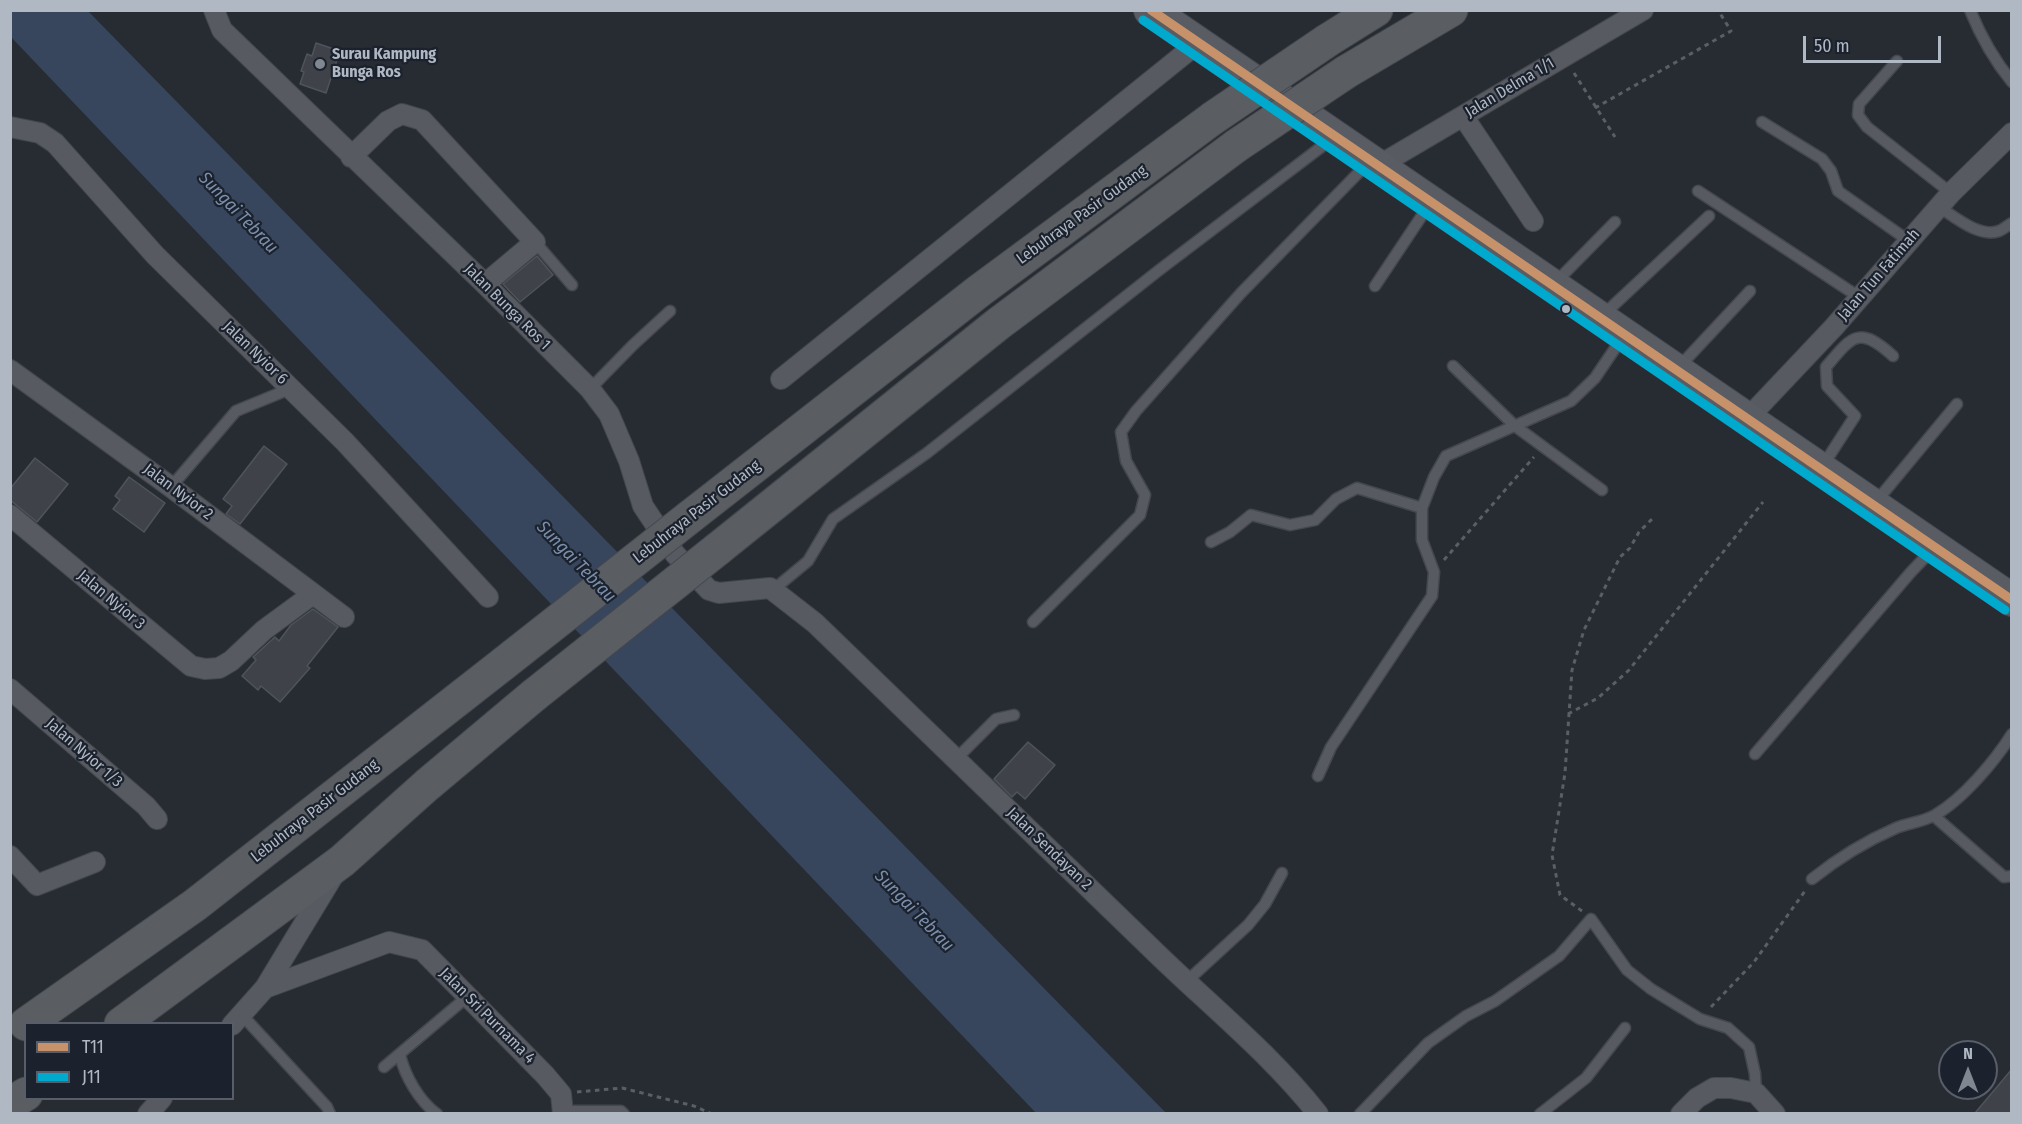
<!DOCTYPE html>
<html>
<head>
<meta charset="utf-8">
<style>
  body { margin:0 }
  #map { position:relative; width:2022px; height:1124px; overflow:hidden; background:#272c33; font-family:"Fira Sans Condensed",sans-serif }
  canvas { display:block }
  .frame { position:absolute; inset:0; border:12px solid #b0b8c4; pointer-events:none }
  .legend { position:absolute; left:24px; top:1022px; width:210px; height:78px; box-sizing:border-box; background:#1b222d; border:2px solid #575e69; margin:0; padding:8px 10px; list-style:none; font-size:18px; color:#b0b8c4 }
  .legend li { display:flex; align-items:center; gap:12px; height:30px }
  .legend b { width:30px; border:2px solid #575e69 }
  .north { position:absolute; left:1938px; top:1040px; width:60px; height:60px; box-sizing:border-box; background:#1b222d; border:2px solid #575e69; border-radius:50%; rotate:0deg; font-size:16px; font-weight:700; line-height:24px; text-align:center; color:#b0b8c4 }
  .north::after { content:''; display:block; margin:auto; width:21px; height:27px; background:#808791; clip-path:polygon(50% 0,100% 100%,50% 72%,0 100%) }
  .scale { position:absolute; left:1803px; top:36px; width:138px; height:27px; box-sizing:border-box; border:3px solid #b0b8c4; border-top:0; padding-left:8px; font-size:18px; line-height:21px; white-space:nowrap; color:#b0b8c4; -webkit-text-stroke:4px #1b222d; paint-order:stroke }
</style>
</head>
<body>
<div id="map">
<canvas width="2022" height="1124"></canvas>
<div class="frame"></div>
<ul class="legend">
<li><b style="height:8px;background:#c7916a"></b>T11</li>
<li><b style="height:8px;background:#00a9ce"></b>J11</li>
</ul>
<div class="north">N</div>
<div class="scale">50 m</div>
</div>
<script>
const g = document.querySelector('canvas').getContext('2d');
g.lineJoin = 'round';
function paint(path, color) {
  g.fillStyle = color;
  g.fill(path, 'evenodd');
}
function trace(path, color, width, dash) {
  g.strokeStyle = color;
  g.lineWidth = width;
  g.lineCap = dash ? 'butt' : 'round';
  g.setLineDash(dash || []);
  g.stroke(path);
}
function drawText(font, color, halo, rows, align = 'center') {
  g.font = font + ' "Fira Sans Condensed",sans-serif';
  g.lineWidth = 4.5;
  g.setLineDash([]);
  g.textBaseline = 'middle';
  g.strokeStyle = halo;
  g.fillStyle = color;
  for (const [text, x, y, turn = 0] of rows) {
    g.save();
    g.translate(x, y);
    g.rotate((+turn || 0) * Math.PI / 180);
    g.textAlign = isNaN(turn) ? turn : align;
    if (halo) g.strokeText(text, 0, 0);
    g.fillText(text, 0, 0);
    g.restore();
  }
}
paint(new Path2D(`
  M11,11H88L1166,1113H1036L11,37Z`), '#37465c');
const building = new Path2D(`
  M316,43L340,51L326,93L300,84L304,72L301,71L307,54L312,56Z
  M537,256L553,275L520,302L503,284Z
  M264,446L287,464L240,524L226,514L232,506L223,499Z
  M35,458L68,484L37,522L10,500V489Z
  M129,477L165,503L144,532L113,509L120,500L115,496Z
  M313,609L338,627L307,666L310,668L280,702L261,686L258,690L242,676L256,660L253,657L275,637L279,641L291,625Z
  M1028,742L1055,765L1025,799L1017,792L1012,797L994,779Z
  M2012,1069V1113H1975Z`);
paint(building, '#3f4349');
trace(building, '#4f535b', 1.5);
const service = new Path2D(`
  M1970,10C1981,37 1994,60 2012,82
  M1897,61L1859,104L1858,115L1867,127L1951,193
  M1762,122L1822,159L1831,171L1838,191L1909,241
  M1698,191L1859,297
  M1939,207C1955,217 1979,238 1999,231C2004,229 2008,225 2012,223
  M535,242L572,285
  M1555,283L1615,222
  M1375,286L1429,205
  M1602,316L1709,216
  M1453,366L1515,426L1602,490
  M1678,368L1750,291
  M590,389L633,345L670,311
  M1822,467L1855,416L1827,386L1826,367C1852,336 1859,325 1893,356
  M171,487L236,411L292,388
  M1875,503L1957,404
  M1211,542L1230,532L1251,515L1290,525L1315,520L1336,499L1357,488L1422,508
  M773,590L808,561L833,519L927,453L1158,271L1333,138
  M1033,622L1140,515L1145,495L1126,461L1121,432L1136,411L1241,293L1368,163
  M1755,754L1911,572L1932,550
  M956,759L996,719L1014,715
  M1318,776L1331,747L1432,596L1434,572L1422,540V508L1434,477L1446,456L1571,401L1595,378L1622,338
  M1934,816L2004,877L2012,876
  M1812,879C1837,859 1866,841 1896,828C1908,823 1923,822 1935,815C1963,799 1995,761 2012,734
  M1186,982L1248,925L1265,904L1282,873
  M242,1015L327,1107L330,1114
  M400,1055C405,1076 419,1101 437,1114
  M384,1067L467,997
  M564,1111H621L624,1114
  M1360,1114L1428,1043L1466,1016L1495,1001L1559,956L1591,919L1627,970L1651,989L1700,1019L1728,1028L1749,1047L1755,1074L1756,1093
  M1540,1114L1586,1078L1625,1028`);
const minor = new Path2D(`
  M214,10L222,30L485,284L590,389L609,414L629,461L643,506L675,554L709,590L719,593L770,588L815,623C927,731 1039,839 1151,948C1207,1003 1269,1052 1318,1114
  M1463,116L1533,221
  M10,127L40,133L55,143L155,255L345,442L488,597
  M351,157L388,121L402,114L422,120L535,242L485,284
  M1378,166L1643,10
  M10,370L171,487L344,617
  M781,379L1198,43
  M1747,419L1834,327L1951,193L2012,133
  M10,515L191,666L205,669L219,668L231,661L264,630L313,594
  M10,689L146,806L157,819
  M10,856L37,885L95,862
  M265,988L333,876
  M232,1025L265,988L389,942L422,950L545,1075L561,1094L563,1114
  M148,1114L162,1098
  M1681,1114L1697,1098L1714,1088H1731L1756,1093L1775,1114`);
const primary = new Path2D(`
  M1150,10L2012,600`);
const trunk = new Path2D(`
  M1328,40L1376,10
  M1346,72L1451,10
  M691,516L979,291L1213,118
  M719,548L998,324L1236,146
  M26,1024L195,905L503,664
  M121,1024L342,861L427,785L533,696
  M10,1104L26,1094`);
trace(service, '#44484e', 13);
trace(minor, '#44484e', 22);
trace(primary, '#444850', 34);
trace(trunk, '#44484f', 35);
trace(new Path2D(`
  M1574,73L1615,137
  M1595,108L1731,31L1718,10
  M1444,560L1534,457
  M1568,714L1598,698L1629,670L1763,502
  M1582,911L1560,895L1552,855L1565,773L1572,670L1584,630L1620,557L1630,548L1639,532L1654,517
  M1711,1007L1754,962L1805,891
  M577,1092L622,1088L694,1106L712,1114`), '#5a5f65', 3, [4.5, 4.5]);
trace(service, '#575a61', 10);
trace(minor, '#575a61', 20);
trace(primary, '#595d63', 32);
trace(trunk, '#5a5e62', 33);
const trunkBridge = new Path2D(`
  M1213,118L1328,40
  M1236,146L1346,72
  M503,664L691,516
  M533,696L719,548`);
trace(trunkBridge, '#44484f', 35, []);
trace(trunkBridge, '#5a5e62', 33);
trace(new Path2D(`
  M1151,10L2012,600`), '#c7916a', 9);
trace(new Path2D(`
  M1143,20L2005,610`), '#00a9ce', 9);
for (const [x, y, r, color] of [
  [320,64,6,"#808791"],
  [1566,309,5,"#b0b8c4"]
]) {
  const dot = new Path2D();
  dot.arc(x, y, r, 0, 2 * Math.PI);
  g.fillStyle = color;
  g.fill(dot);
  trace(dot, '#1b222d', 2);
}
drawText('bold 16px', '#b0b8c4', '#1b222d', [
  ["Surau Kampung",332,55],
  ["Bunga Ros",332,73]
], 'left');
drawText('16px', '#b0b8c4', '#1b222d', [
  ["Jalan Delma 1/1",1510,88,-31],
  ["Lebuhraya Pasir Gudang",1082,215,-36],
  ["Jalan Tun Fatimah",1879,275,-49],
  ["Jalan Bunga Ros 1",507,307,45],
  ["Jalan Nyior 6",255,353,44],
  ["Jalan Nyior 2",178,492,37],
  ["Lebuhraya Pasir Gudang",697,512,-38],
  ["Jalan Nyior 3",111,600,40],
  ["Jalan Nyior 1/3",84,753,41],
  ["Lebuhraya Pasir Gudang",315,811,-38],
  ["Jalan Sendayan 2",1049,849,44],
  ["Jalan Sri Purnama 4",487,1016,45]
]);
drawText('italic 18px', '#7a8eab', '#1b222d', [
  ["Sungai Tebrau",238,213,46],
  ["Sungai Tebrau",576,562,46],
  ["Sungai Tebrau",914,911,46]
]);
</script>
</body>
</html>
